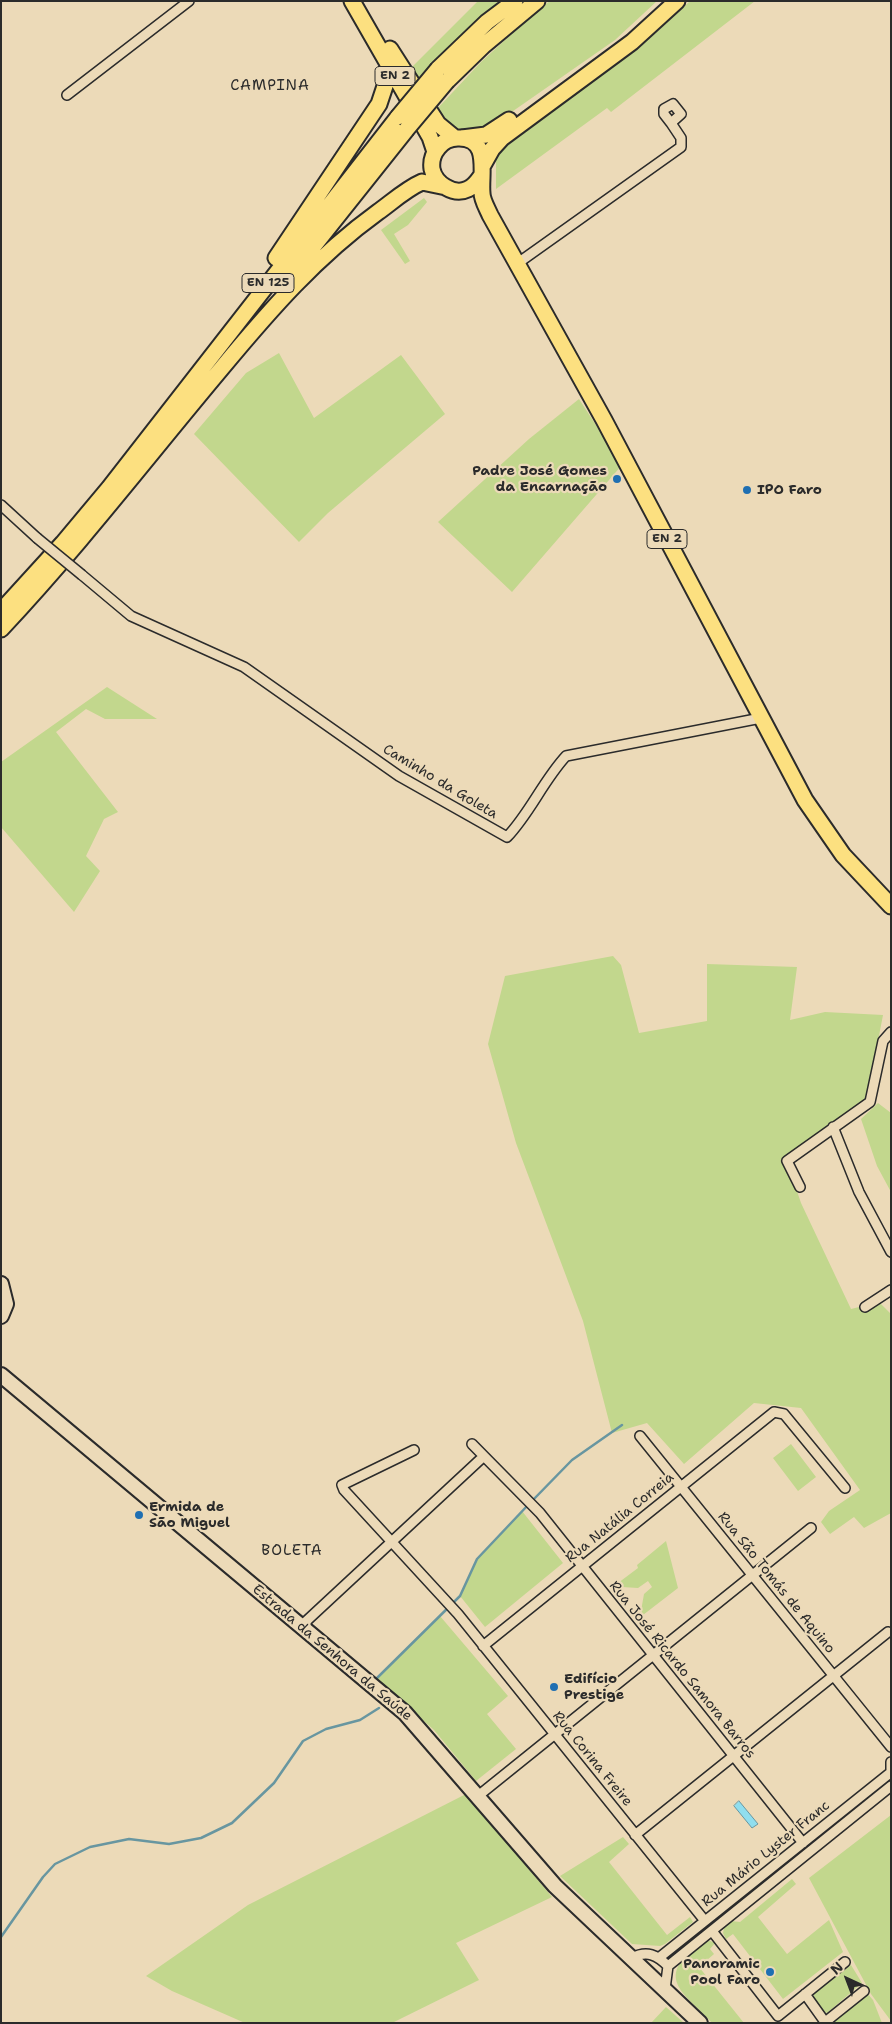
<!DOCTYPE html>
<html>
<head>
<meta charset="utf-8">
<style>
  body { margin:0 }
  #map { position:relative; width:892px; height:2024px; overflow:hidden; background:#ecdab8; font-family:"Shantell Sans",sans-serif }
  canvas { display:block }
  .frame { position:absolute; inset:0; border:2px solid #2b2b2b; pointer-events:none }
  .north { position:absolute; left:822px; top:1954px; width:50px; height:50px; -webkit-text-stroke:4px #ecdab8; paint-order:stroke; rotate:317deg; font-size:14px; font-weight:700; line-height:20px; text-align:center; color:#2b2b2b }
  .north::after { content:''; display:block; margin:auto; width:18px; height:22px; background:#2b2b2b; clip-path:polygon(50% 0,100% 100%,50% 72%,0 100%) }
</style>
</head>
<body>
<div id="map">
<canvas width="892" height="2024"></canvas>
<div class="frame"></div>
<div class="north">N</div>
</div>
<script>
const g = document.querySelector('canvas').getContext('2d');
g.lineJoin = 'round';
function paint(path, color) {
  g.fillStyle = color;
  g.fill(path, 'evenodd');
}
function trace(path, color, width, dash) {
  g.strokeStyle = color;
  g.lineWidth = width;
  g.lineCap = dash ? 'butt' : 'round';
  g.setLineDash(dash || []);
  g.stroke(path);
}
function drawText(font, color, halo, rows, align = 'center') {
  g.font = font + ' "Shantell Sans",sans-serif';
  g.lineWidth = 4.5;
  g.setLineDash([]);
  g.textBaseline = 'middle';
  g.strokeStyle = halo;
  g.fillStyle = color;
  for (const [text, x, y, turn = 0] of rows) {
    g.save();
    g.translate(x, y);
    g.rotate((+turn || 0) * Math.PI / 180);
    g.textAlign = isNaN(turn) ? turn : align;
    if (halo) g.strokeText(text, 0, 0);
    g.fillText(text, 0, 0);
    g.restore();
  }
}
paint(new Path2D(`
  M478,1H499L420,80L412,67Z
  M550,1H657L615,40L493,125C466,137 452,136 437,109L481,62L541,7Z
  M690,1H755L611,112L607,108L496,189V154L659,30Z
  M424,198L427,202L408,225L394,234L410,261L405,264L381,230Z
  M279,353L314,418L401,355L445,414L328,513L299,542L194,434L246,373Z
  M579,399L622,465L512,592L438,522L529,439Z
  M107,687L157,719H105L86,709L56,732L118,812L104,819L86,856L100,871L74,912L1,827V762Z
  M613,956L621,965L639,1033L707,1021V964L797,967L790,1020L825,1012L883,1015L867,1098L785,1156L801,1203L851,1309L879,1302L891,1314V1513L864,1528L854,1517L830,1534L821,1522L829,1511L860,1490L801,1408L754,1403L684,1464L647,1423L612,1433L583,1321L516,1143L488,1044L505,976Z
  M878,1103L891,1113V1192L877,1166L861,1119Z
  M791,1444L816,1477L798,1491L773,1458Z
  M522,1511L563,1563L485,1627L460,1596L477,1559Z
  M666,1541L678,1588L643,1615L641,1611L644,1594L652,1587L648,1581L638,1588L622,1587L618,1583L638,1568L637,1565Z
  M440,1616L508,1696L487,1714L516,1749L476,1781L434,1730L376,1679Z
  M466,1794L552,1897L456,1943L479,1980L392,2023H245L172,1991L146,1976L248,1905Z
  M891,1815V2021L871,1994L809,1878Z
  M623,1837L629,1844L609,1862L667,1935L690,1917L693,1922L665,1944L660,1946L632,1944L560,1876Z
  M792,1879L796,1884L758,1917L787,1954L829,1920L843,1952L783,1999L733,1934L726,1939L723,1933L725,1924L731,1921L740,1922Z
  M708,1940L715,1943L710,1949L714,1954L699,1967L744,2023H712C693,2000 655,1981 690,1953C696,1949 702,1943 708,1940Z
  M851,1965L862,1983L827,2013L823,2012L813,1999L814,1994Z
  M867,1993L873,2000L882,2023H830Z
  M666,2007L684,2023H651Z`), '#c2d78d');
const water = new Path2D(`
  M739,1801L758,1824L752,1828L734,1806Z`);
paint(water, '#90deee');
trace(water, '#6896a0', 1);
trace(new Path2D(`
  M532,1501L572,1460L622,1425
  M376,1679L460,1596L477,1559L528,1505
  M1,1937L43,1877L55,1864L90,1847L129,1839L169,1844L201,1838L232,1823L274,1783L303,1741L326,1729L360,1720L379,1708`), '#6896a0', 2.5);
const street = new Path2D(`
  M67,95L189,1
  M518,263L681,147V138L671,123L681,114L673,104L664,109V114L671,123
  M1,505L37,538
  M82,575L131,616L244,667L399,776L507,837C530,813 543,781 566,756L761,718
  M833,1127L859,1192L891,1252
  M800,1187L787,1161L870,1102L883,1041L891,1032
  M865,1307L891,1290
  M640,1436L891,1747
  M472,1444L540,1513L803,1843
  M414,1450L342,1485L344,1490L458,1614L705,1921
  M301,1626L484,1456
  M483,1646L774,1412L784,1414L845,1488
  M891,1762V1774
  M478,1796L811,1528
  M635,1835L888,1632
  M712,1931L778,2016L845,1962
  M660,1957L890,1773
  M632,1958C647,1950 657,1955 668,1966L665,1989
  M668,1966L891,1786
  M805,1994L825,2022
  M824,2023L864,1991`);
const secondary = new Path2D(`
  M1,1284L6,1304L1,1316
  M1,1375L405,1713L555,1886L700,2023`);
const primary = new Path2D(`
  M352,1L430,137L435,152
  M390,49L438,124L455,138
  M438,69L487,22L515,1
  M447,81L483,46L537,1
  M462,138L486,135L509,120
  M483,165L492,149L502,138L632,42L677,1
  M482,175C478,180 475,186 468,189C454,196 435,184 432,169C431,162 433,154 438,148C443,141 450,138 458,138C491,137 480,174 482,193C482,200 487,208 490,215L604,420L805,800L843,855L891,906
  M276,258L379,104L387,80L388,63
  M285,282L406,130
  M1,611L63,543L109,488L398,117
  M1,629C79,546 148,456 221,369C270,310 316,257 378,212C392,202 406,189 422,182L446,187`);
trace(street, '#2b2b2b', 12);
trace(secondary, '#2b2b2b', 18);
trace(primary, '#2b2b2b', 19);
trace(street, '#ecdab8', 9);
trace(secondary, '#ecdab8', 14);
trace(primary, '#fce080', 15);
const streetBridge = new Path2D(`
  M37,538L82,575`);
const primaryBridge = new Path2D(`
  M398,117L438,69
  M406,130L447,81`);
trace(streetBridge, '#2b2b2b', 12, []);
trace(primaryBridge, '#2b2b2b', 19, []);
trace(streetBridge, '#ecdab8', 9);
trace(primaryBridge, '#fce080', 15);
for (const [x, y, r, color] of [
  [617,479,5,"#1f6fb2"],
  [747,490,5,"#1f6fb2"],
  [139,1515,5,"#1f6fb2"],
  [554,1687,5,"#1f6fb2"],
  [770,1972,5,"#1f6fb2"]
]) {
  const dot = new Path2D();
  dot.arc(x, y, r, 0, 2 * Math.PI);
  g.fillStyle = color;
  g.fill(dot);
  trace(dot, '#ecdab8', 2);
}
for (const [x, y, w] of [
  [395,76,40],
  [268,283,52],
  [667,539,40]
]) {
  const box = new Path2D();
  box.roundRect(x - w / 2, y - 9.5, w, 19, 4);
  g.fillStyle = '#ecdab8';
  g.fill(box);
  trace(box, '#2b2b2b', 1);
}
drawText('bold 12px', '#2b2b2b', null, [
  ["EN 2",395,76],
  ["EN 125",268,283],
  ["EN 2",667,539]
]);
drawText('bold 14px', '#2b2b2b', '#ecdab8', [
  ["Padre José Gomes",607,471,"right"],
  ["da Encarnação",607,487,"right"],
  ["IPO Faro",757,490],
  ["Ermida de",149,1507],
  ["São Miguel",149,1523],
  ["Edifício",564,1679],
  ["Prestige",564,1695],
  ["Panoramic",760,1964,"right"],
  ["Pool Faro",760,1980,"right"]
], 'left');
drawText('14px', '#2b2b2b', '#ecdab8', [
  ["Caminho da Goleta",440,782,31],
  ["Rua Natália Correia",620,1518,-39],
  ["Rua São Tomás de Aquino",776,1583,51],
  ["Estrada da Senhora da Saúde",332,1653,40],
  ["Rua José Ricardo Samora Barros",682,1670,51],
  ["Rua Corina Freire",592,1759,51],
  ["Rua Mário Lyster Franc",766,1854,-39]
]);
g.letterSpacing = '1px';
drawText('15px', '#2b2b2b', '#ecdab8', [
  ["CAMPINA",270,86],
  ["BOLETA",292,1551]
]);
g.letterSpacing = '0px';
</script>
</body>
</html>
